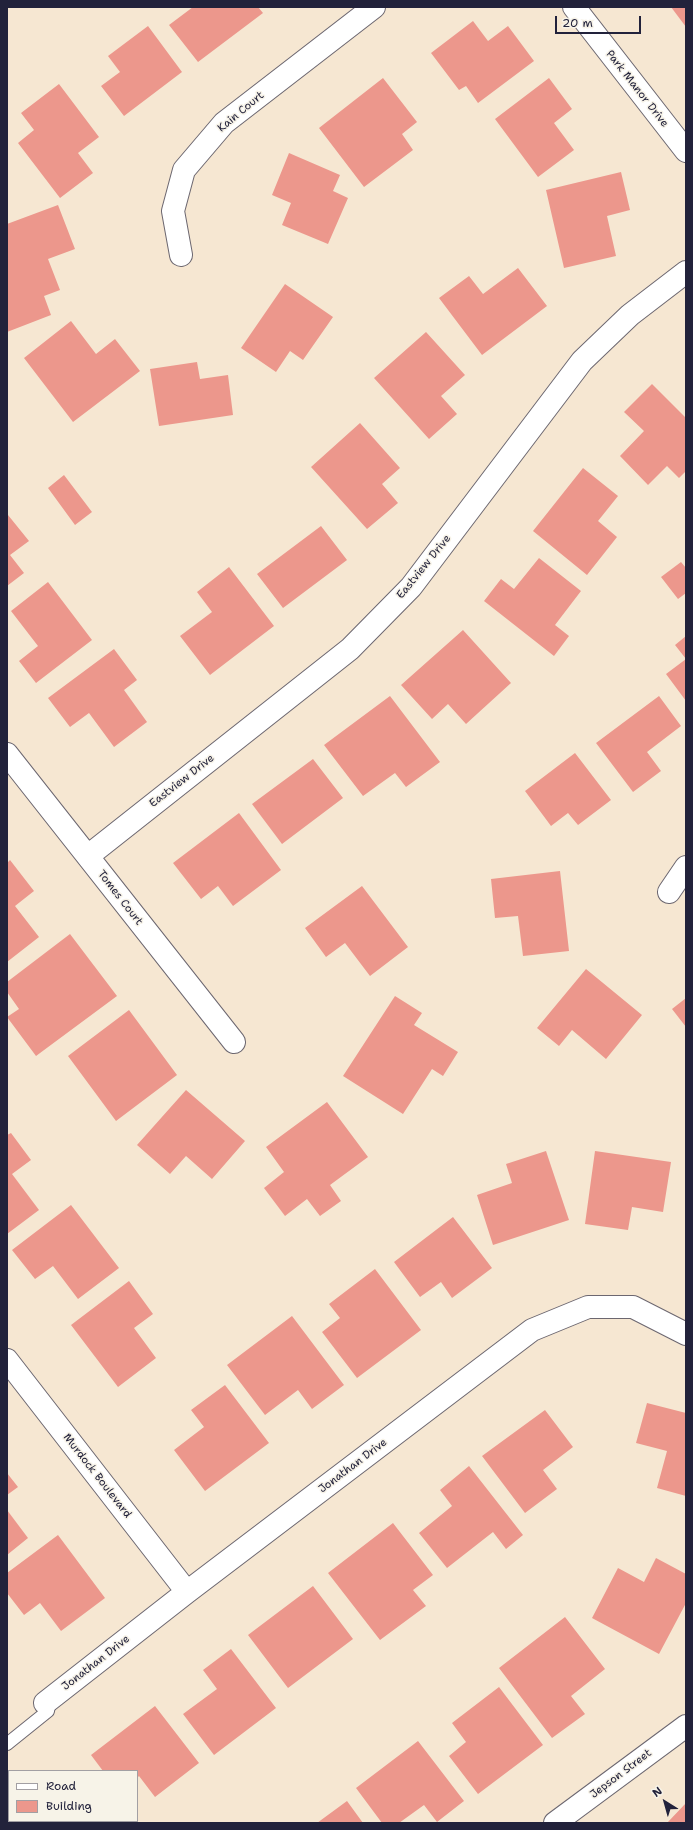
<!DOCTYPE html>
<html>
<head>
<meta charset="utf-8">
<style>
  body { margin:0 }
  #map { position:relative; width:693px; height:1830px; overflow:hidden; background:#f6e7d2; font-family:"Shantell Sans",sans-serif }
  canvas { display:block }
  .frame { position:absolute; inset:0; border:8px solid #22223b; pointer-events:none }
  .legend { position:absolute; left:8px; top:1770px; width:130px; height:52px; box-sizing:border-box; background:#f7f3e8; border:1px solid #a29fa3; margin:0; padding:5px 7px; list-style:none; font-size:12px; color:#22223b }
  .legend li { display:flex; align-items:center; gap:8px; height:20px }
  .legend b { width:20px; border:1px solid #a29fa3 }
  .north { position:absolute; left:645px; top:1782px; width:40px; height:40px; -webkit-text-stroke:3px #f7f3e8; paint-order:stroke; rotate:323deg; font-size:11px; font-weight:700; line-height:16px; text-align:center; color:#22223b }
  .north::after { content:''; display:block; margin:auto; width:14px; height:18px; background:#22223b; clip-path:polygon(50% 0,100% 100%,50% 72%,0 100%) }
  .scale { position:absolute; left:555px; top:16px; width:86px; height:18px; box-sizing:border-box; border:2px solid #22223b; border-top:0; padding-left:5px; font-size:12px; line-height:14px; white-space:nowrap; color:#22223b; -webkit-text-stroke:3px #f7f3e8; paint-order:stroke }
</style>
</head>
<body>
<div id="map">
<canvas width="693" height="1830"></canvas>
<div class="frame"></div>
<ul class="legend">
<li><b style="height:5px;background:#fff"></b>Road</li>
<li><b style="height:11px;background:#ec978c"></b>Building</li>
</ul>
<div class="north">N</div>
<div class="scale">20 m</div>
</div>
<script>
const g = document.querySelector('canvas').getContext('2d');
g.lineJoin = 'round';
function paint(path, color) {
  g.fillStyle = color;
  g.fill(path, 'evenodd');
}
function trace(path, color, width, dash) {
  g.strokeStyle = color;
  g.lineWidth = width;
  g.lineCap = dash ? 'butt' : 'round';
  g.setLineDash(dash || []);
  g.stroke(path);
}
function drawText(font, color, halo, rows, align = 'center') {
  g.font = font + ' "Shantell Sans",sans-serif';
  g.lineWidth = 3;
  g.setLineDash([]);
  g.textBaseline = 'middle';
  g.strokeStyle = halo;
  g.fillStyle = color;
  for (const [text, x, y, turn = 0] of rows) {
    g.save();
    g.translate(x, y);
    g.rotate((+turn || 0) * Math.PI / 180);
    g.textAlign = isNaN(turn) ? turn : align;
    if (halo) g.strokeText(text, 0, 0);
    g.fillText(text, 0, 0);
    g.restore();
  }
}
paint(new Path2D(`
  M193,7H258L263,13L198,62L169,25Z
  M671,7H686V27Z
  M473,21L488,41L508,26L534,61L478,103L466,86L459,90L431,53Z
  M148,26L182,72L124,116L101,86L120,72L108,56Z
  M383,78L417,122L402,134L413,150L364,187L319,128Z
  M549,78L572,109L554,123L574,150L538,177L495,119Z
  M59,84L99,137L78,153L93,173L60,198L18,143L34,130L21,113Z
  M289,153L340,175L333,191L348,198L328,244L282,225L291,203L272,195Z
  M621,172L630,210L607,216L616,256L564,268L546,190Z
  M58,205L75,249L48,259L60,290L44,296L51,315L7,332V224Z
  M518,268L547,306L482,355L439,298L469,276L483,294Z
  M285,284L333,317L303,360L290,351L276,372L241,348Z
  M71,321L96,354L115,339L140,371L73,422L24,358Z
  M426,332L465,375L441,396L457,414L429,439L374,378Z
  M197,362L200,379L228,375L233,415L159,426L150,369Z
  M652,384L686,418V471L679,478L667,466L648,485L620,456L644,431L624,412Z
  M360,423L400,468L382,484L398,503L367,529L311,467Z
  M583,468L618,496L598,521L617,537L587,575L533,531Z
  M64,475L92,512L75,525L48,488Z
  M8,515L29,541L10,555L24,573L7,586Z
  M321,526L347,560L283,608L257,574Z
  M539,558L581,591L555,625L569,636L554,656L484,601L501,579L514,589Z
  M681,562L686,568V593L678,599L661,577Z
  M229,567L274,626L210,675L180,636L212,612L197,592Z
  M48,582L92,640L36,683L19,661L38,646L11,611Z
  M463,630L511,683L466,724L448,704L432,719L401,685Z
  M686,636V701L666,674L686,659L675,645Z
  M114,649L137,680L124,690L147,722L114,747L89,713L70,727L48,698Z
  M390,696L440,762L406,787L395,773L363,796L324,745Z
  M659,696L681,726L647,752L661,771L633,792L596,743Z
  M575,753L611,800L578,825L568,813L551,826L525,791Z
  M313,759L343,798L282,844L252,804Z
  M239,813L281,870L233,906L218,886L201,899L173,863Z
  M10,860L34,891L15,906L39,937L7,962V863Z
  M560,871L569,951L523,956L518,916L495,918L491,879Z
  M362,886L408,947L370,976L345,943L326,957L305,928Z
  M70,934L117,996L36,1056L7,1017L19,1009L7,992V982Z
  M586,969L642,1015L606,1059L572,1030L559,1046L537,1028Z
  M395,996L422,1013L414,1025L458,1052L443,1076L432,1069L403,1114L343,1076Z
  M686,998V1027L672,1009Z
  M129,1010L177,1075L116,1121L68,1056Z
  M186,1090L245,1141L212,1179L186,1156L170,1174L137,1145Z
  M327,1102L368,1157L330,1185L341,1201L320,1216L307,1199L285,1216L264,1188L284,1172L266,1147Z
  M11,1133L31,1160L12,1174L39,1210L7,1234V1135Z
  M546,1151L569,1220L493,1245L477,1195L512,1183L506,1164Z
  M595,1151L671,1162L663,1212L632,1207L628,1230L585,1224Z
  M71,1205L119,1268L78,1299L53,1266L35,1279L12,1250Z
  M453,1217L492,1268L452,1298L441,1282L420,1297L394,1262Z
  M375,1269L421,1330L357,1378L322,1332L340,1318L329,1304Z
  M129,1281L153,1314L134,1328L156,1358L118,1387L71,1325Z
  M292,1316L344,1385L312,1409L298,1390L265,1415L227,1365Z
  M225,1385L269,1443L205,1491L174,1450L204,1427L191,1410Z
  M647,1403L686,1413V1496L657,1488L667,1451L636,1443Z
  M545,1410L573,1447L543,1470L557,1489L525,1513L482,1456Z
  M469,1466L523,1535L506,1549L493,1532L447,1568L419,1533L452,1506L440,1490Z
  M7,1473L18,1487L7,1495Z
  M7,1510L28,1538L7,1555Z
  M393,1523L433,1575L413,1590L426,1606L380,1640L328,1573Z
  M58,1535L105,1598L61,1631L40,1603L24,1615L7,1593V1573Z
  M656,1558L686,1574V1603L659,1654L592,1618L618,1568L644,1582Z
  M313,1586L353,1639L288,1688L248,1635Z
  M565,1617L605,1669L571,1696L585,1714L552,1738L499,1668Z
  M231,1649L276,1708L214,1755L183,1714L217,1689L203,1670Z
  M499,1687L543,1745L478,1794L449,1756L466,1742L452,1723Z
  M155,1706L199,1763L155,1797L139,1776L137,1778V1771H103L91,1755Z
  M418,1741L464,1801L437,1822L424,1805L399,1823H382L356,1788Z
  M347,1801L363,1823H317Z
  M686,1803V1823H667Z
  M38,1821H88L90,1823H36Z`), '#ec978c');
const service = new Path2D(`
  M7,1744L48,1711L50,1699`);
const minor = new Path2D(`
  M574,7L686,151
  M181,255L173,211L184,170L224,123L374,7
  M7,754L234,1042
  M88,856L350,649L411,587L582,361L630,315L686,272
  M669,892L686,867
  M7,1360L187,1592
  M45,1703L187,1592L532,1330L588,1307H633L686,1334
  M555,1823L686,1726`);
trace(service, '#6c6770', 14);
trace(minor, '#6c6770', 24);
trace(service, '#fff', 12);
trace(minor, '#fff', 22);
drawText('11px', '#22223b', '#f7f3e8', [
  ["Park Manor Drive",637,89,52],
  ["Kain Court",241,112,-40],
  ["Eastview Drive",424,567,-51],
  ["Eastview Drive",182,781,-38],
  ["Tomes Court",120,898,52],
  ["Jonathan Drive",353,1466,-37],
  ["Murdock Boulevard",97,1476,52],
  ["Jonathan Drive",96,1663,-38],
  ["Jepson Street",621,1774,-37]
]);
</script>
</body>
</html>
